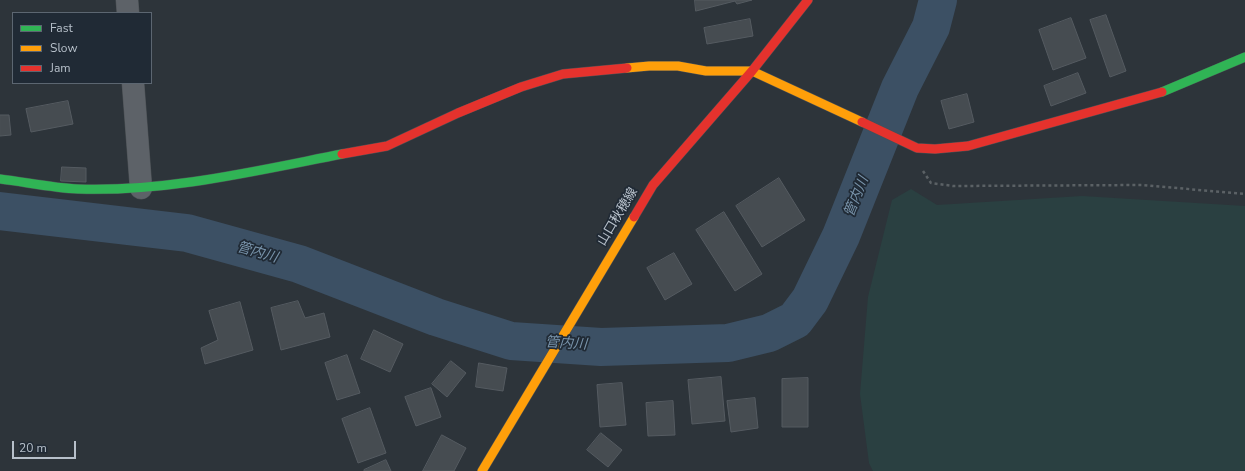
<!DOCTYPE html>
<html>
<head>
<meta charset="utf-8">
<style>
  body { margin:0 }
  #map { position:relative; width:1245px; height:471px; overflow:hidden; background:#2d343a; font-family:"Nunito Sans",sans-serif }
  canvas { display:block }
  .legend { position:absolute; left:12px; top:12px; width:140px; height:72px; box-sizing:border-box; background:#202a35; border:1px solid #5c6671; margin:0; padding:5px 7px; list-style:none; font-size:12px; color:#b7c0ca }
  .legend li { display:flex; align-items:center; gap:8px; height:20px }
  .legend b { width:20px; border:1px solid #5c6671 }
  .scale { position:absolute; left:12px; top:441px; width:64px; height:18px; box-sizing:border-box; border:2px solid #b7c0ca; border-top:0; padding-left:5px; font-size:12px; line-height:14px; white-space:nowrap; color:#b7c0ca; -webkit-text-stroke:3px #202a35; paint-order:stroke }
</style>
</head>
<body>
<div id="map">
<canvas width="1245" height="471"></canvas>
<ul class="legend">
<li><b style="height:5px;background:#30b455"></b>Fast</li>
<li><b style="height:5px;background:#ff9f0a"></b>Slow</li>
<li><b style="height:5px;background:#e5322d"></b>Jam</li>
</ul>
<div class="scale">20 m</div>
</div>
<script>
const g = document.querySelector('canvas').getContext('2d');
g.lineJoin = 'round';
function paint(path, color) {
  g.fillStyle = color;
  g.fill(path, 'evenodd');
}
function trace(path, color, width, dash) {
  g.strokeStyle = color;
  g.lineWidth = width;
  g.lineCap = dash ? 'butt' : 'round';
  g.setLineDash(dash || []);
  g.stroke(path);
}
function drawText(font, color, halo, rows, align = 'center') {
  g.font = font + ' "Nunito Sans","Noto Sans JP",sans-serif';
  g.lineWidth = 3.5;
  g.setLineDash([]);
  g.textBaseline = 'middle';
  g.strokeStyle = halo;
  g.fillStyle = color;
  for (const [text, x, y, turn = 0] of rows) {
    g.save();
    g.translate(x, y);
    g.rotate((+turn || 0) * Math.PI / 180);
    g.textAlign = isNaN(turn) ? turn : align;
    if (halo) g.strokeText(text, 0, 0);
    g.fillText(text, 0, 0);
    g.restore();
  }
}
paint(new Path2D(`
  M911,189L937,205L1082,196L1245,206V471H873L869,463L860,394L868,297L892,200Z`), '#2a4041');
trace(new Path2D(`
  M0,211L187,233L299,264L436,317L511,341L601,347L728,343L769,333L795,320L810,300L841,236L900,88L931,27L938,0`), '#3c5064', 38);
const building = new Path2D(`
  M695,0H752L737,4L735,1L696,11Z
  M1106,15L1126,71L1110,77L1090,20Z
  M1071,18L1086,58L1053,70L1039,30Z
  M750,19L753,36L707,44L704,28Z
  M1078,73L1086,93L1051,106L1044,86Z
  M967,94L974,122L949,129L941,101Z
  M68,101L73,124L31,132L26,109Z
  M0,115H9L11,135L0,136Z
  M62,167L86,168V182L61,181Z
  M779,178L805,220L762,247L736,206Z
  M724,212L762,274L735,291L696,230Z
  M674,253L692,284L665,300L647,268Z
  M298,301L305,318L324,313L330,337L281,350L271,308Z
  M240,302L253,350L205,364L201,348L218,340L209,311Z
  M374,330L403,344L390,372L361,359Z
  M347,355L360,393L337,400L325,363Z
  M451,361L466,373L447,397L432,384Z
  M479,363L507,368L503,391L476,387Z
  M721,377L725,421L692,424L688,380Z
  M808,378V427H782V379Z
  M622,383L626,425L600,427L597,385Z
  M431,388L441,417L416,426L405,397Z
  M755,398L758,428L731,432L727,401Z
  M673,401L675,435L648,436L646,403Z
  M370,408L386,453L358,463L342,419Z
  M601,433L622,450L608,467L587,450Z
  M442,435L466,448L454,471H423Z
  M386,460L391,471H364V470Z`);
paint(building, '#464c51');
trace(building, '#555b61', 1);
const street = new Path2D(`
  M127,0L128,13
  M133,83L141,188`);
const fast = new Path2D(`
  M1162,92L1245,57
  M0,179C25,182 53,188 78,189C167,192 255,171 342,154`);
const slow = new Path2D(`
  M627,68L649,66H678L706,71H752L862,122
  M482,471L634,217`);
const jam = new Path2D(`
  M862,122L917,148L935,149L968,146L1162,92
  M342,154L387,146L458,113L521,87L563,74L627,68
  M634,217L653,185L752,71L808,0`);
trace(street, '#4b5054', 23);
trace(fast, '#4b5054', 10);
trace(slow, '#4b5054', 10);
trace(jam, '#4b5054', 10);
trace(new Path2D(`
  M923,171L931,183L953,186L1142,185L1245,194`), '#5b6165', 2.5, [3, 3]);
trace(street, '#5d6268', 22);
trace(fast, '#30b455', 9);
trace(slow, '#ff9f0a', 9);
trace(jam, '#e5322d', 9);
drawText('13px', '#b7c0ca', '#202a35', [
  ["山口秋穂線",618,217,-59]
]);
drawText('italic 14px', '#7994ab', '#202a35', [
  ["管内川",857,197,-68],
  ["管内川",257,253,16],
  ["管内川",566,344,4]
]);
</script>
</body>
</html>
